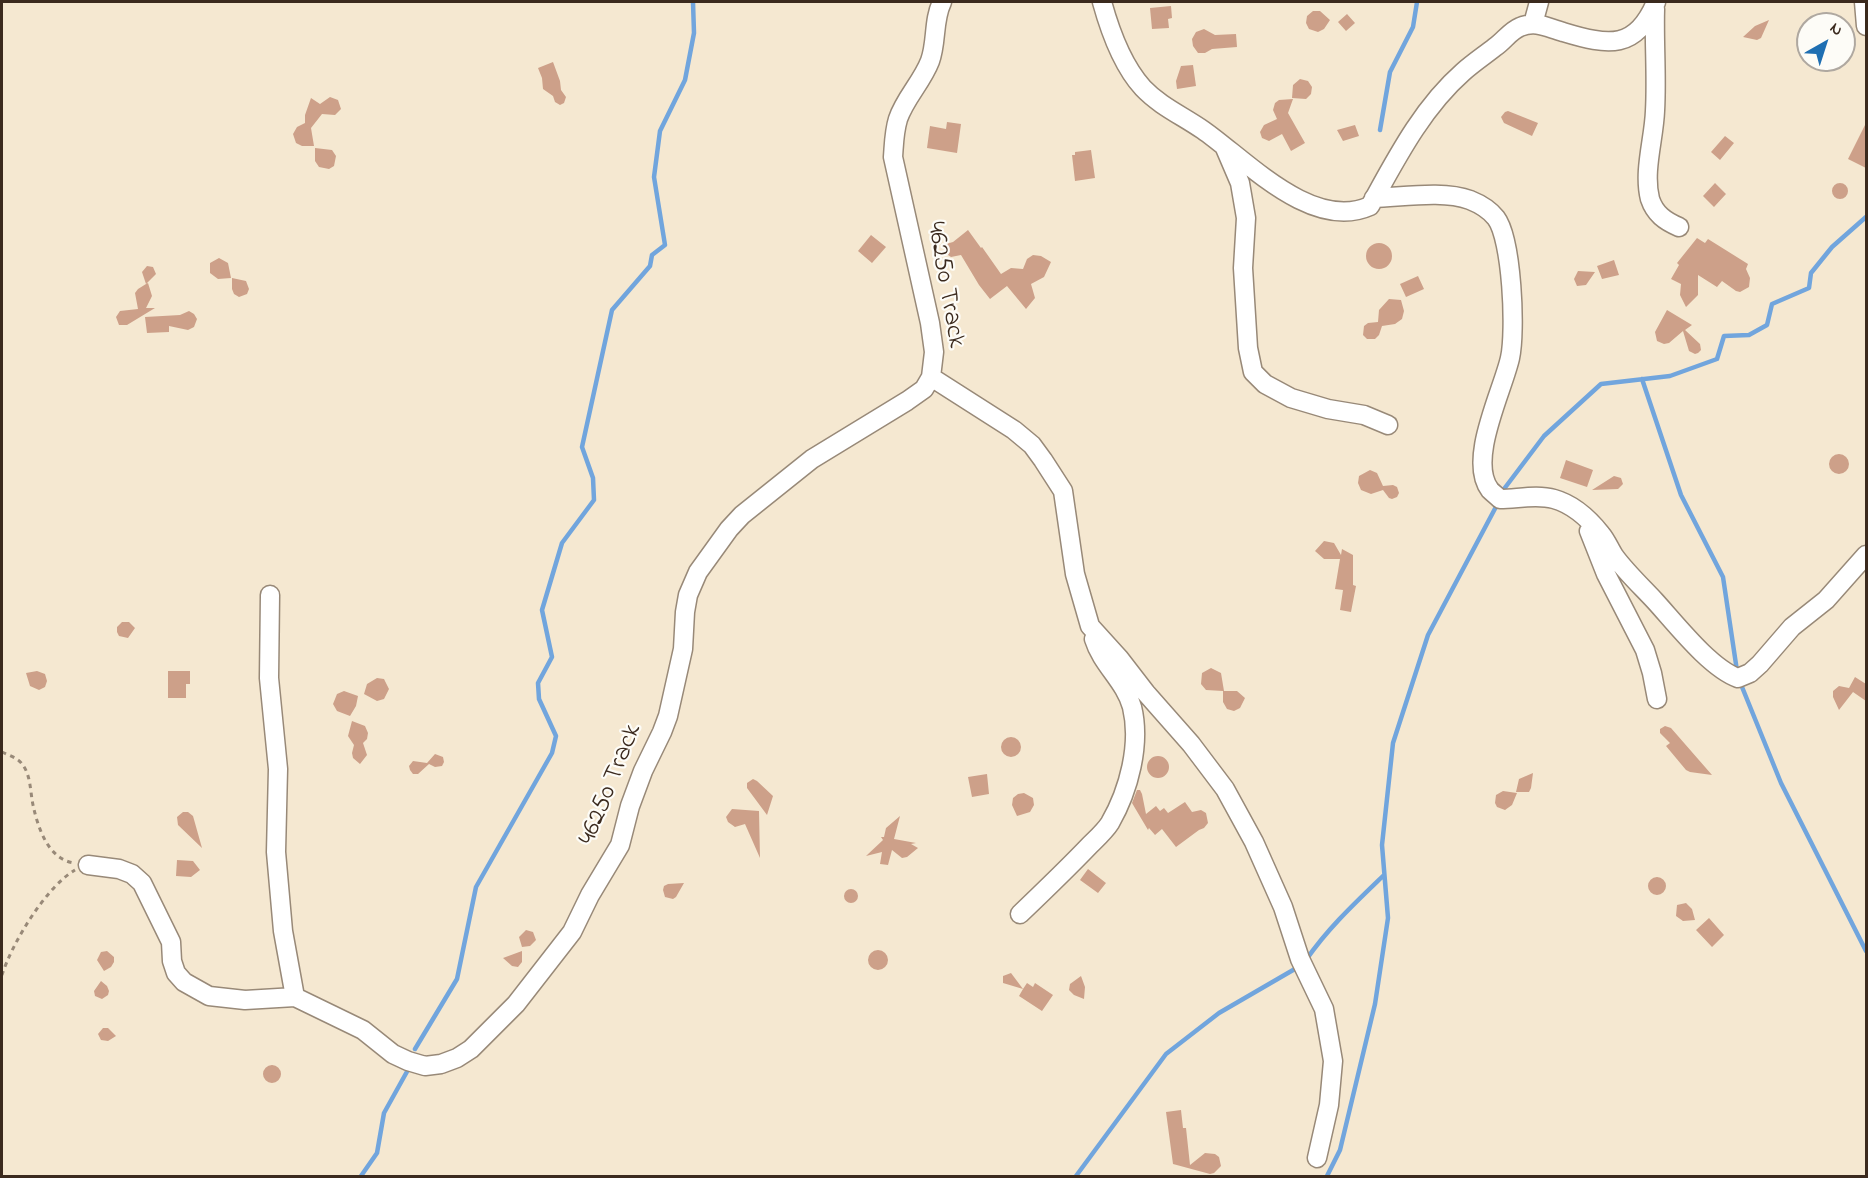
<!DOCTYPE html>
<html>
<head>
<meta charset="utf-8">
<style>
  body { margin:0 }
  #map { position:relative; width:1868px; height:1178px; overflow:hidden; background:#f5e8d1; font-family:"Indie Flower",sans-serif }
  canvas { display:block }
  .frame { position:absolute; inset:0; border:3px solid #3b2a1e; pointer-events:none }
  .north { position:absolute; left:1796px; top:12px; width:60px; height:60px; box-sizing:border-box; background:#fdfcf7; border:2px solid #afa8a0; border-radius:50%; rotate:39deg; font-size:16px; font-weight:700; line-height:24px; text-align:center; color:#3b2a1e }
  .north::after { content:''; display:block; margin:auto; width:21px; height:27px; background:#1f6fb2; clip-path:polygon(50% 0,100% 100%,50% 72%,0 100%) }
</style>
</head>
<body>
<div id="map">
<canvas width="1868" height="1178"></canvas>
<div class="frame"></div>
<div class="north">N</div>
</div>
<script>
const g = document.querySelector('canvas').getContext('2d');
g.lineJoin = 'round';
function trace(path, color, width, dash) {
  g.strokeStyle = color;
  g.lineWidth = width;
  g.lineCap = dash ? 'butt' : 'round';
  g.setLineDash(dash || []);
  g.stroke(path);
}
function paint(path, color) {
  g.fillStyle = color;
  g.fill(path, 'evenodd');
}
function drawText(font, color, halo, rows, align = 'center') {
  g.font = font + ' "Indie Flower",sans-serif';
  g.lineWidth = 4.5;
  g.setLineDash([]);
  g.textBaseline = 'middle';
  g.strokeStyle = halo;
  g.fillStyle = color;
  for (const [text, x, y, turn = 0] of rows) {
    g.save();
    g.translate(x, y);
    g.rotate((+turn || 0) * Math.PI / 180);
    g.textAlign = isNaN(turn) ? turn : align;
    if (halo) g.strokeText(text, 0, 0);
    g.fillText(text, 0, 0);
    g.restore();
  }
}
trace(new Path2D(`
  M1380,130L1390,72L1413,27L1417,2
  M1642,379L1681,495L1723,577L1737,671
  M1501,496L1504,489L1544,436L1601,384L1670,376L1717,359L1724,336L1749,335L1767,325L1772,304L1809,288L1811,273L1832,247L1866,217
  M1740,682L1781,783L1866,951
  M1306,960C1328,928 1356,902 1384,875
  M415,1049L457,979L476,887L552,753L556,736L539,699L538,683L552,657L542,610L562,543L594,500L593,478L582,447L612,310L650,266L652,255L665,245L654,177L660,131L685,80L694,33L693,2
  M361,1176L377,1153L384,1113L409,1068
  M1076,1176L1166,1054L1219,1013L1300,966
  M1327,1176L1340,1150L1375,1004L1388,918L1382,845L1393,743L1428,635L1498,503`), '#71a5dd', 4.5);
paint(new Path2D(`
  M1171,6L1172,18L1168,19L1169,28L1152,29L1150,8Z
  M1313,11H1320L1330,20L1324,29L1318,32L1309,29L1306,23L1307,16Z
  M1347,14L1355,23L1346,31L1338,22Z
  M1769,20L1761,38L1757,40L1743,37L1755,26Z
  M1204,29L1215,35L1236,34L1237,47L1212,49L1205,53H1198L1193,46L1192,39L1196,32Z
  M553,62L560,81L561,90L566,97L564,103L560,105L555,102L553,96L543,89L542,78L538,68Z
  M1193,65L1196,86L1177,89L1176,81L1181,66Z
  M1300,79L1308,81L1312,87L1311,94L1306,99L1292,98L1293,85Z
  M330,97L338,100L341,109L335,115L322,114L311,128L314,146H302L296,143L293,134L297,127L305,123V115L311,98L320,104Z
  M1293,99L1288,113L1305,143L1291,151L1282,134L1269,141L1262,138L1260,132L1264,125L1277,119L1273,110L1275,103L1279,100Z
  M1508,111L1538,123L1532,136L1504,123L1501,117L1505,112Z
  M947,122L961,124L957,153L927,148L930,126L946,129Z
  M1866,123V168L1848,159Z
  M1355,125L1359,136L1343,141L1337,130Z
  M1725,136L1734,143L1720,160L1711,152Z
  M315,148L332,150L336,156L334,166L329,169L319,167L315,161Z
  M1091,150L1095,178L1075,181L1072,155H1075V152Z
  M1832 191a8 8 0 1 1 16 0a8 8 0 1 1-16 0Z
  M1715,183L1726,194L1714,207L1703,196Z
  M968,230L981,248L982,247L1001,274L1011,268L1023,269L1027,259L1033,255L1041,256L1051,262L1044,277L1031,284L1035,298L1026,309L1007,286L990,299L979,285L961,255L951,257L945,253L944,248L946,244L953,242Z
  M871,235L886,247L872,263L858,251Z
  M1697,238L1705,243L1708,239L1748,264L1746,269L1750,278L1749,287L1740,292L1736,291L1722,281L1717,287L1698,275V295L1686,307L1680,295L1681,284L1671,279L1679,265L1677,263Z
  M1366 256a13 13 0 1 1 26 0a13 13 0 1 1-26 0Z
  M219,258L228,263L231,278L218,279L210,273V263Z
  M1614,260L1619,275L1602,279L1597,266Z
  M147,266L153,267L156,274L146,284L148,283L152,296L146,308H155L127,325H119L116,317L120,311L138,309L135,293L138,289L146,284L142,272Z
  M1578,271L1595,272L1586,285L1577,286L1574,279Z
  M1418,276L1424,289L1406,297L1400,284Z
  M232,278L246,281L249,289L247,294L239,297L234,294L232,289Z
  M1389,299L1401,300L1404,311L1402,319L1395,324L1382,326L1379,335L1375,339H1367L1363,335L1364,326L1368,323L1378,322L1379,310Z
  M1667,310L1692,325L1685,330L1700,344L1701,350L1698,353L1695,354L1689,351L1683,331L1669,343L1664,344L1657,341L1655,332Z
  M189,311L194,314L197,319L194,327L188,330L169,326V332L147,333L145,317L180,315Z
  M1829 464a10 10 0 1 1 20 0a10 10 0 1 1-20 0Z
  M1566,460L1593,470L1587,487L1560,478Z
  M1370,470L1377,473L1383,486L1393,485L1397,487L1399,493L1397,497L1392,499L1389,498L1383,490L1371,494L1361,490L1358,483L1359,476Z
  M1614,476L1621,478L1623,484L1618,489L1592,490Z
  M1324,541L1334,543L1341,555L1342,549L1353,555V585L1356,586L1351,612L1340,610L1343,590L1335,589L1340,559H1324L1315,551Z
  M122,622H129L135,628L128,638L119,636L117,632V627Z
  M1211,668L1221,673L1224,691H1237L1245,698L1240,708L1234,711L1227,709L1223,702V691L1206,690L1201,684L1202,673Z
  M37,671L45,674L47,681L45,687L39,690L30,686L26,673Z
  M168,671H190V684H186V698H168Z
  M1855,677L1866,684V701L1853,692L1839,710L1833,697V691L1839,686L1849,688Z
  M377,678L384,679L389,689L384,699L377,701L364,694L367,684Z
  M344,691L358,696L356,706L350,716L337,711L333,704L337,694Z
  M352,721L365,726L368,733L367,739L363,743L367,755L360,764L353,758L352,753L354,745L348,736Z
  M1665,726L1671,728L1712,775L1690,772L1686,770L1666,746L1670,743L1660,733V729Z
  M1001 747a10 10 0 1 1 20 0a10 10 0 1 1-20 0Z
  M435,754L443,757L444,762L442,766L435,767L429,764L418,774H413L410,770L409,766L413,761L427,763Z
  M1147 767a11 11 0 1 1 22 0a11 11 0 1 1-22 0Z
  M1533,773L1531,788L1529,792H1516L1519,779Z
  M987,774L989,794L972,797L968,777Z
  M753,779L757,781L773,796L767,815L747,788V783Z
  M1137,790H1140L1142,794L1146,814L1156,806L1160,811L1164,808L1168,813L1185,802L1192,812L1201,810L1206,813L1208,823L1204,828L1199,830L1176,847L1162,829L1155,835L1149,828L1148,830L1132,803Z
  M1503,791L1517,793L1512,805L1505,810L1497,807L1495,803L1496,795Z
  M1024,793L1033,798L1034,805L1030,812L1017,816L1012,805L1013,798L1018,794Z
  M732,809L759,811L760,858L745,824L735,827L728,822L726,817Z
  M183,812H188L193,816L202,848L178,825L177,817Z
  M900,816L894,839L916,843L911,844L918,848L907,857L902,858L892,850L888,865L880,864L882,852L866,856L883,840L881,837H884L886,828Z
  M177,860L193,861L200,870L191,877L176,876Z
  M1088,869L1106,883L1098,893L1080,880Z
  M1648 886a9 9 0 1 1 18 0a9 9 0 1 1-18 0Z
  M684,883L676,897L673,899L665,897L663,890L664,886L668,884Z
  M844 896a7 7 0 1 1 14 0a7 7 0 1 1-14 0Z
  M1686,903L1692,909L1695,920L1683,921L1676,916L1677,905Z
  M1709,918L1724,935L1712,947L1696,930Z
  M526,930L533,932L536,940L530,946L522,947L519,937Z
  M868 960a10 10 0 1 1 20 0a10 10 0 1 1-20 0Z
  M107,951L114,957V962L111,967L104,971L97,960L101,952Z
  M522,951V962L518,967L512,966L503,958Z
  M1011,973L1023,989L1027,983L1033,987L1035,983L1053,995L1042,1011L1019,996L1023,989L1003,983V976Z
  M1081,976L1085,987L1084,999L1074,995L1069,990L1070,984Z
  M101,981L107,986L109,991L108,995L102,999L95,996L94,991Z
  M103,1028H108L116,1036L108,1041L101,1040L98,1034Z
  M263 1074a9 9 0 1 1 18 0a9 9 0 1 1-18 0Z
  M1181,1110L1183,1128H1186L1190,1165L1205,1153L1215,1154L1219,1157L1221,1166L1214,1173L1210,1174L1173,1164L1166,1112Z`), '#cda089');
const minor = new Path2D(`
  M1102,2C1110,31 1122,65 1143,88C1160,106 1183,116 1203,130C1246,160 1312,232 1370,206C1396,159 1422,108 1463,72C1473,63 1485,55 1495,47C1504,41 1510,31 1520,27C1536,20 1548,28 1563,32C1609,46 1636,50 1656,2
  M1864,2L1866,26
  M1655,9C1654,43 1657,77 1655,111C1654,139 1643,171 1650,199C1655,214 1665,221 1679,227
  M1533,24L1539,2
  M1225,148L1240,183L1246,218L1243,268L1248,348L1253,372L1265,384L1291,398L1328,409L1364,415L1388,425
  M1374,198C1403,197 1444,190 1470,200C1480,204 1489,209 1496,218C1512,239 1516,331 1510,358C1503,390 1467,460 1490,490C1493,493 1497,496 1500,499C1517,499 1537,494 1554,499C1572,504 1589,519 1601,534C1607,541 1610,550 1615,557C1627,573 1642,587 1655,601C1676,624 1710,668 1738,678L1750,673L1760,664L1792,627L1826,600L1866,555
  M931,377L1014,430L1032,445L1043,460L1063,491L1075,574L1090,626L1119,658L1146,693L1191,744L1225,789L1254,842L1283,907L1300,959L1324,1009L1333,1061L1329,1105L1317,1158
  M1589,531L1606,574L1645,650L1652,673L1657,699
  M270,595L269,678L278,769L276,852L283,931L295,997
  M88,865L119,869L132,874L142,883L171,942L172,961L176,973L184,982L209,996L245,1000L295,997L363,1030L393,1054L408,1061L425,1066L441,1064L457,1058L471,1049L516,1004L572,932L590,895L620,845L630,806L643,771L662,732L668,716L683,649L685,612L688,595L698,572L729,529L742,515L812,459L907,401L924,389L931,377L934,352L930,323L893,157C894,144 894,132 898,119C905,98 922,82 930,61C937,42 933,20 942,2
  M1020,914C1043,892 1066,870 1089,846C1096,839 1105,831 1110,823C1129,790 1141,744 1132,707C1125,681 1102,665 1094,639`);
trace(minor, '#988978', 21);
trace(new Path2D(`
  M2,752C8,755 18,758 22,764C31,775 30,791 33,805C38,828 48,859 74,863
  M2,975C12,943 46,887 75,870`), '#988978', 3, [4.5, 4.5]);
trace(minor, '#fff', 18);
drawText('26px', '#3b2a1e', '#fdfcf7', [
  ["46250 Track",944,285,80],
  ["46250 Track",612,785,-68]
]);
</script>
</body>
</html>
